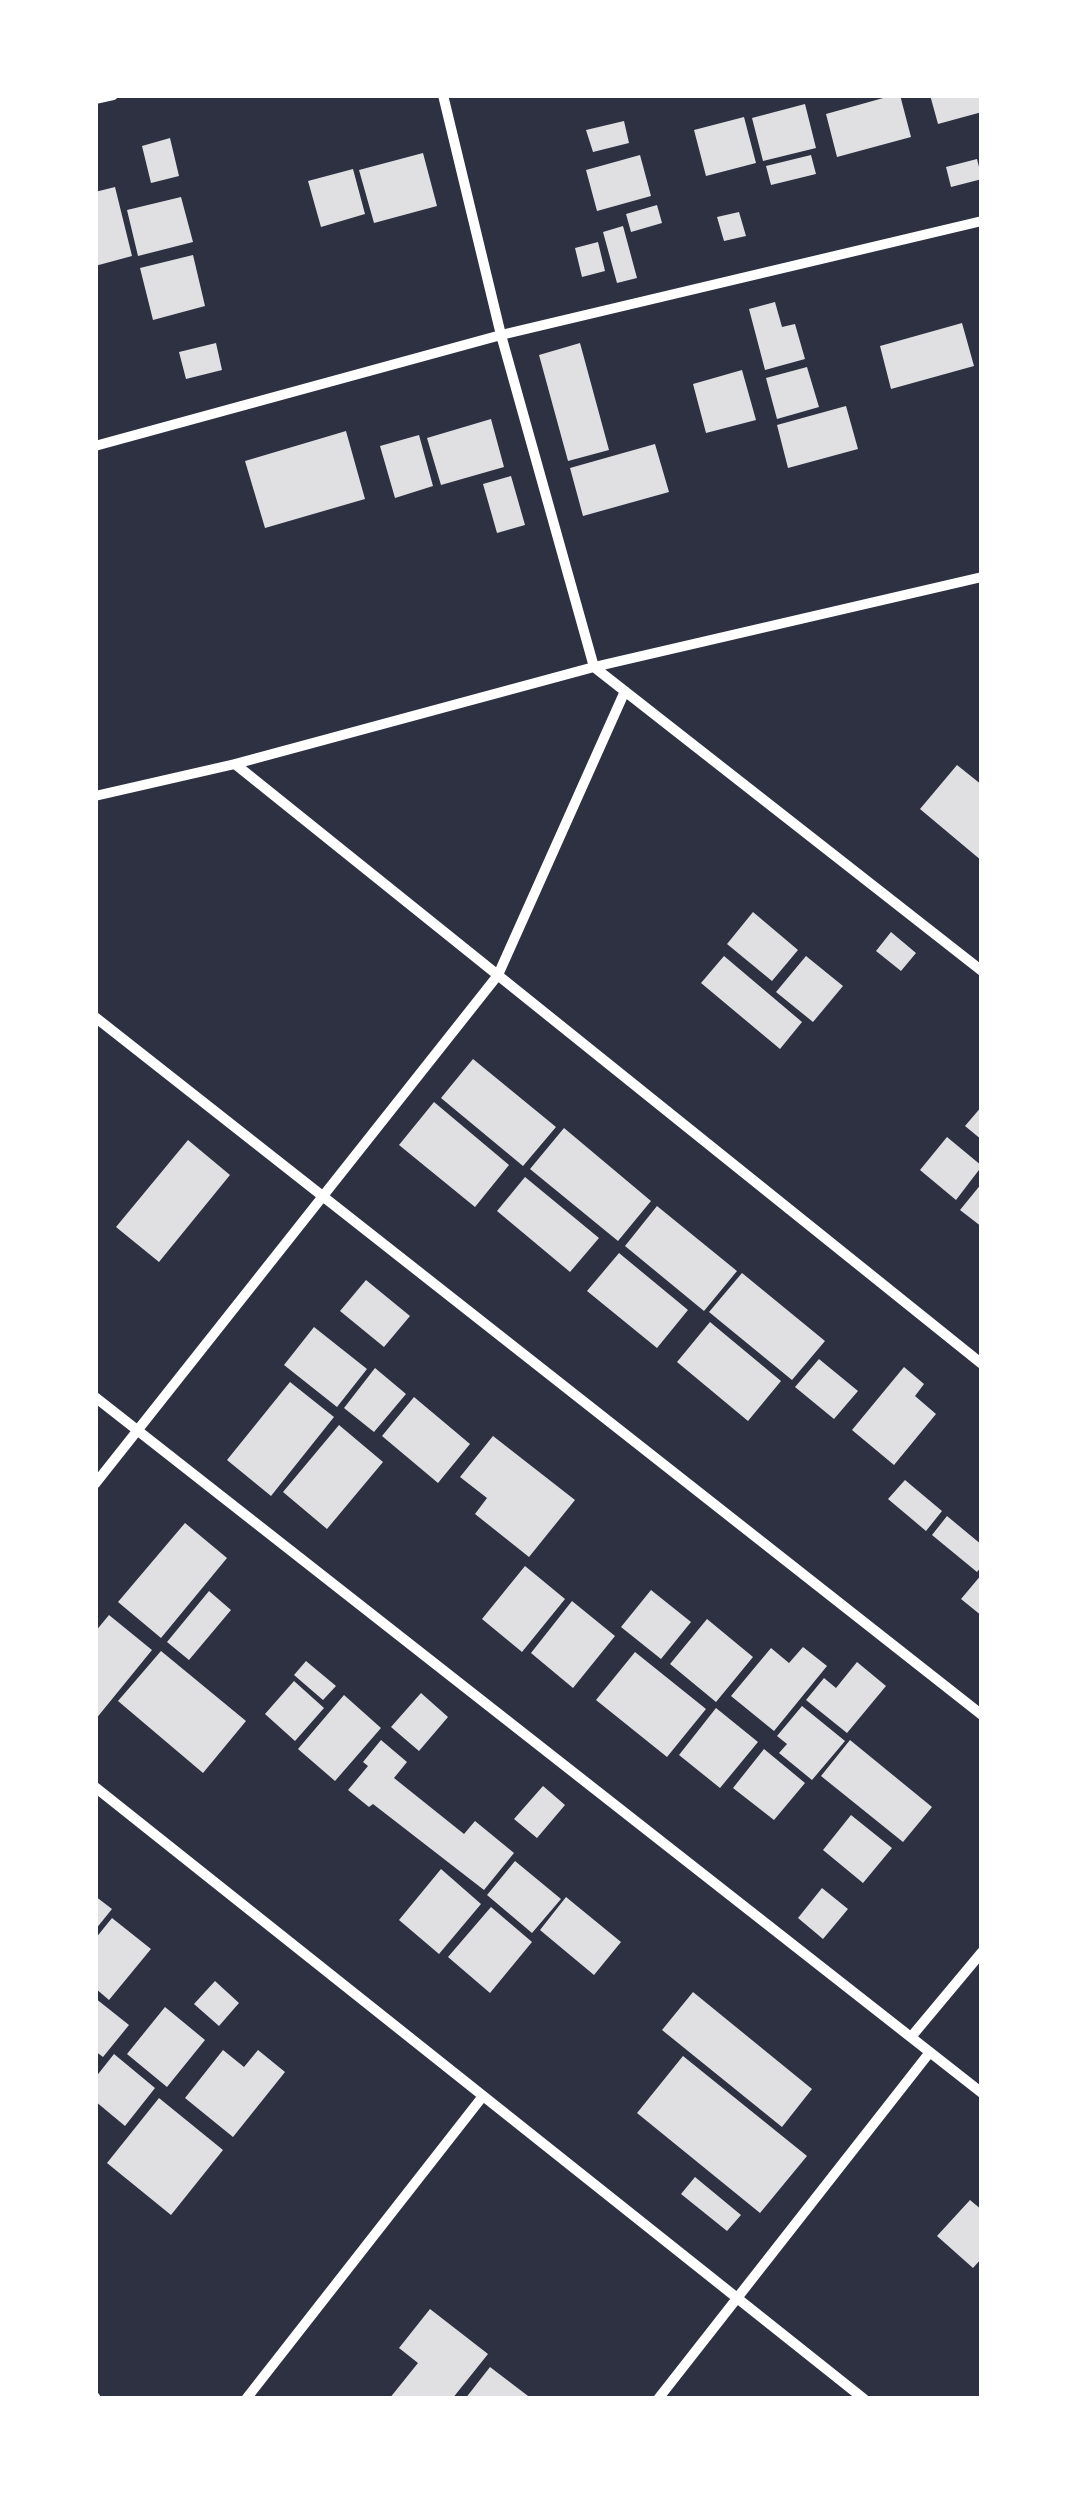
<!DOCTYPE html>
<html>
<head>
<meta charset="utf-8">
<style>
  body { margin:0 }
  #map { position:relative; width:1077px; height:2494px; overflow:hidden; background:#2d3142; font-family:"DM Sans",sans-serif }
  canvas { display:block }
  .frame { position:absolute; inset:0; border:98px solid #fff; pointer-events:none }
</style>
</head>
<body>
<div id="map">
<canvas width="1077" height="2494"></canvas>
<div class="frame"></div>
</div>
<script>
const g = document.querySelector('canvas').getContext('2d');
g.lineJoin = 'round';
function paint(path, color) {
  g.fillStyle = color;
  g.fill(path, 'evenodd');
}
function trace(path, color, width, dash) {
  g.strokeStyle = color;
  g.lineWidth = width;
  g.lineCap = dash ? 'butt' : 'round';
  g.setLineDash(dash || []);
  g.stroke(path);
}
paint(new Path2D(`
  M894,95H900L911,137L837,157L826,114Z
  M930,95H982V112L938,124Z
  M805,104L816,148L763,161L752,118Z
  M744,117L756,163L706,176L694,130Z
  M624,121L629,143L593,152L586,130Z
  M170,138L179,176L151,183L142,146Z
  M423,153L437,206L374,223L359,170Z
  M640,155L651,196L597,211L586,170Z
  M811,155L816,174L771,185L766,166Z
  M977,159L982,179L951,187L946,167Z
  M353,169L365,214L321,227L308,181Z
  M115,187L132,256L95,266V192Z
  M181,197L193,242L138,256L127,210Z
  M657,205L662,223L631,232L626,214Z
  M739,212L746,236L724,241L717,217Z
  M623,226L637,278L617,283L603,232Z
  M598,242L605,271L582,277L575,248Z
  M193,255L205,306L153,320L140,268Z
  M775,302L782,327L795,324L805,359L765,370L749,309Z
  M962,323L974,366L891,389L880,346Z
  M216,343L222,370L186,379L179,352Z
  M580,343L609,450L568,461L539,355Z
  M807,367L819,407L777,419L766,378Z
  M742,370L756,420L706,433L693,384Z
  M846,406L858,449L788,468L777,425Z
  M491,419L504,467L441,485L427,438Z
  M346,431L365,499L265,528L245,461Z
  M419,435L433,486L395,498L380,446Z
  M655,444L669,492L583,516L570,468Z
  M511,476L525,525L497,533L483,484Z
  M957,765L982,785V861L920,809Z
  M753,912L798,950L772,981L727,944Z
  M891,932L916,953L901,971L876,951Z
  M724,956L802,1022L780,1049L701,983Z
  M806,956L843,986L813,1022L776,992Z
  M473,1059L556,1127L523,1166L441,1098Z
  M434,1102L509,1165L475,1207L399,1145Z
  M982,1106V1140L965,1126Z
  M564,1128L651,1201L618,1241L530,1169Z
  M947,1137L982,1166L956,1200L920,1170Z
  M188,1140L230,1175L159,1262L116,1227Z
  M525,1177L599,1238L570,1272L497,1211Z
  M982,1183V1227L960,1210Z
  M657,1206L737,1271L704,1311L625,1246Z
  M619,1253L688,1310L657,1348L587,1291Z
  M742,1273L825,1341L792,1380L709,1312Z
  M366,1280L410,1316L384,1347L340,1311Z
  M710,1322L781,1381L748,1421L677,1362Z
  M314,1327L367,1369L337,1407L284,1365Z
  M819,1359L858,1391L834,1419L795,1387Z
  M904,1367L924,1384L915,1396L936,1414L894,1465L852,1430Z
  M375,1368L406,1394L374,1432L344,1408Z
  M290,1382L334,1417L271,1496L227,1460Z
  M414,1397L470,1444L438,1483L382,1436Z
  M339,1425L383,1462L327,1529L283,1492Z
  M493,1436L575,1500L529,1557L475,1514L487,1498L460,1477Z
  M905,1480L942,1511L926,1531L888,1499Z
  M947,1516L982,1545V1566L977,1572L932,1535Z
  M185,1523L227,1558L161,1638L118,1602Z
  M525,1566L565,1599L522,1652L482,1619Z
  M982,1574V1616L961,1599Z
  M651,1590L691,1622L661,1659L621,1627Z
  M209,1591L231,1610L189,1660L167,1642Z
  M572,1601L615,1636L573,1688L531,1653Z
  M109,1615L152,1650L95,1720V1632Z
  M707,1619L753,1657L716,1702L670,1664Z
  M803,1647L827,1666L774,1731L731,1696L771,1648L789,1663Z
  M161,1651L246,1721L203,1773L118,1701Z
  M635,1652L706,1709L667,1757L596,1700Z
  M306,1661L336,1686L323,1700L294,1675Z
  M857,1662L886,1686L847,1733L806,1700L824,1678L836,1688Z
  M294,1681L324,1708L295,1741L265,1714Z
  M421,1693L448,1717L419,1751L391,1727Z
  M344,1695L381,1728L335,1781L298,1749Z
  M802,1706L845,1741L812,1780L779,1753L787,1744L777,1736Z
  M716,1708L758,1742L720,1788L679,1755Z
  M381,1740L407,1762L394,1778L464,1834L475,1821L514,1853L484,1890L373,1804L369,1807L348,1790L368,1766L363,1762Z
  M850,1740L932,1807L903,1842L821,1776Z
  M764,1749L805,1783L774,1820L733,1788Z
  M543,1786L565,1805L537,1838L514,1819Z
  M851,1815L892,1848L863,1883L823,1850Z
  M515,1861L561,1899L532,1933L487,1895Z
  M441,1869L481,1904L439,1954L399,1920Z
  M822,1888L848,1909L823,1939L798,1918Z
  M95,1896L112,1909L95,1930Z
  M566,1897L621,1942L594,1975L540,1930Z
  M491,1907L532,1942L490,1993L448,1957Z
  M112,1918L151,1949L109,2000L95,1988V1939Z
  M215,1981L239,2003L219,2026L194,2004Z
  M693,1992L812,2089L782,2127L662,2030Z
  M95,1998L129,2025L103,2057L95,2051Z
  M165,2007L205,2040L167,2087L127,2054Z
  M223,2050L244,2067L258,2050L285,2072L233,2137L185,2098Z
  M114,2054L155,2088L125,2126L95,2101V2078Z
  M683,2056L807,2156L760,2213L637,2113Z
  M159,2098L223,2150L171,2215L107,2163Z
  M695,2177L741,2215L727,2231L681,2194Z
  M970,2200L982,2210V2258L973,2268L937,2236Z
  M430,2309L488,2354L452,2399H389L418,2363L399,2348Z
  M490,2367L532,2399H465Z`), '#e0e0e3');
trace(new Path2D(`
  M443,95L501,335L594,667L982,971
  M95,99L113,95
  M95,446L501,335L982,221
  M235,764L982,1364
  M95,796L235,764L594,667L982,577
  M95,1017L982,1715
  M95,1397L982,2093
  M95,1484L498,975L625,691
  M95,1787L864,2399
  M911,2037L982,1952
  M95,2397L96,2399
  M246,2399L483,2096
  M658,2399L930,2052`), '#fff', 10);
</script>
</body>
</html>
